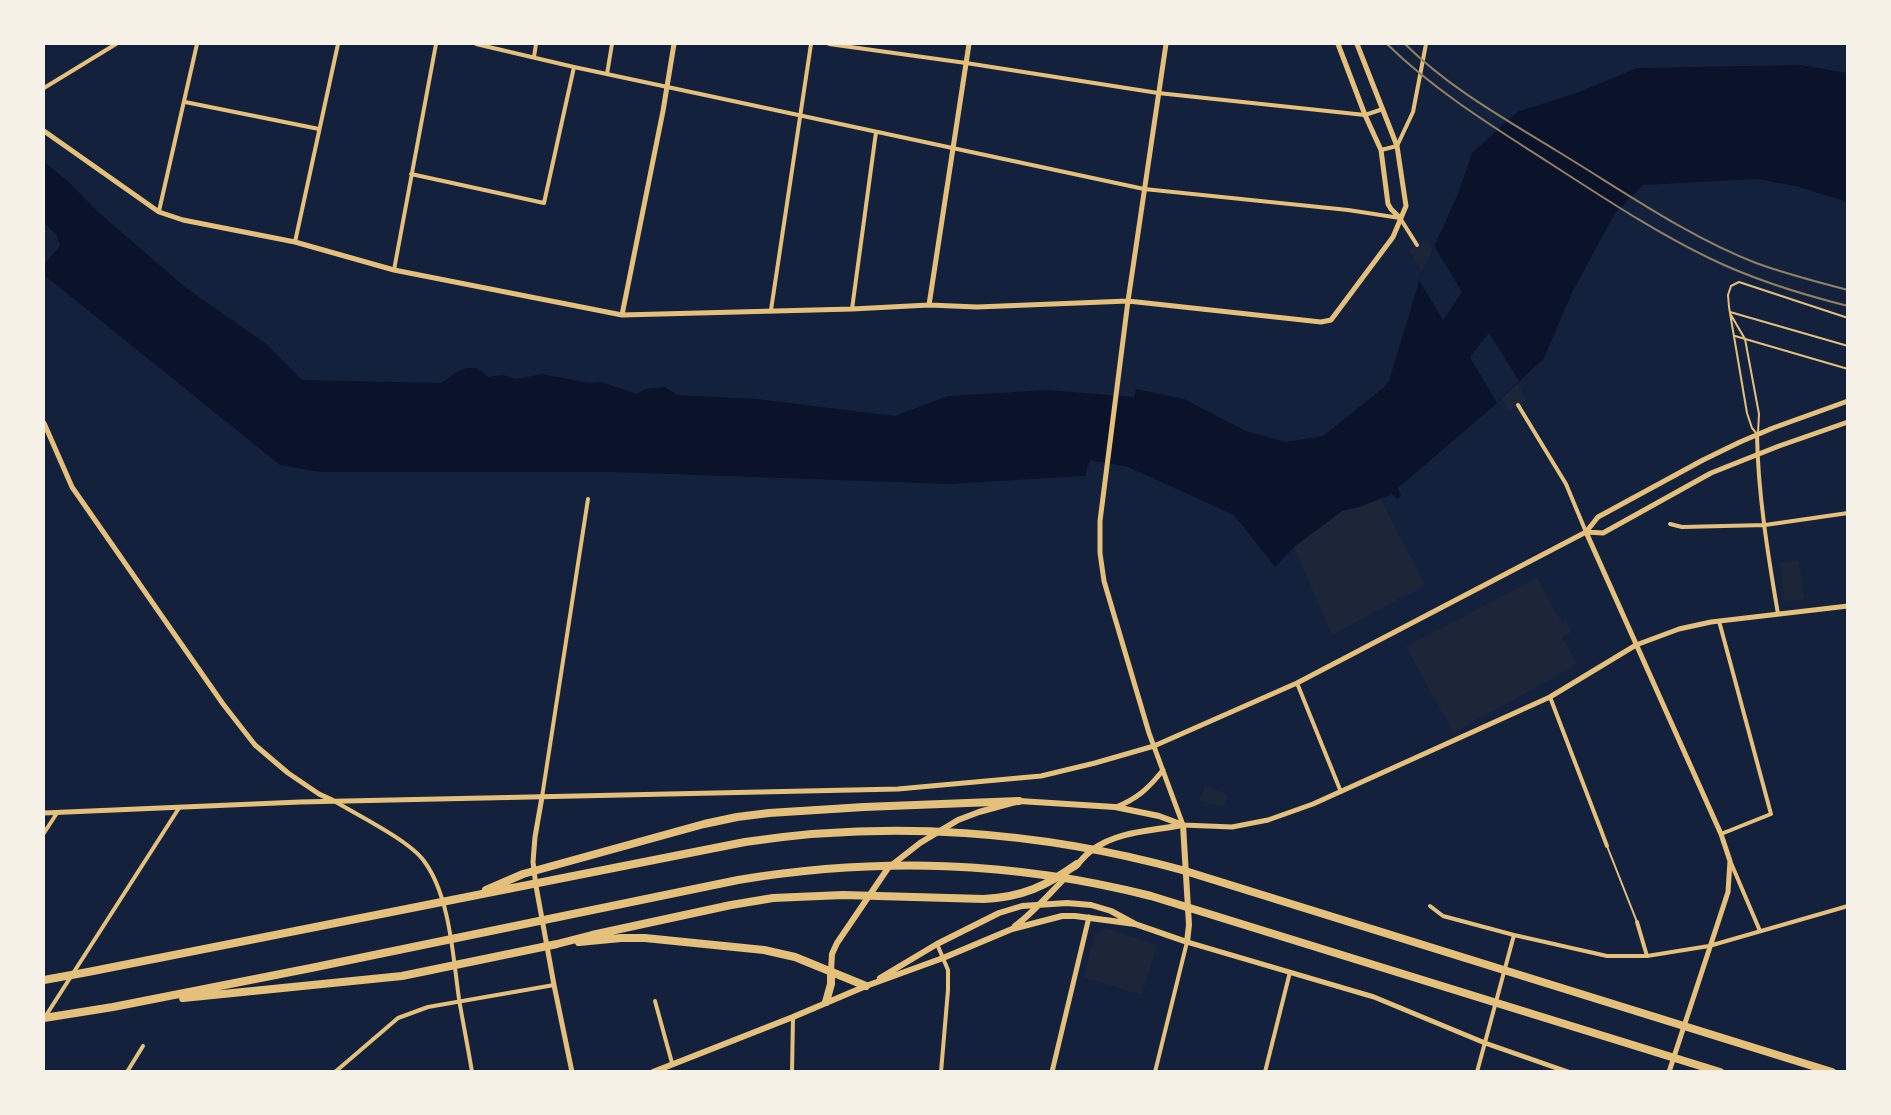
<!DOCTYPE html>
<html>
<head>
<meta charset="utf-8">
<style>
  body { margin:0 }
  #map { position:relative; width:1891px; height:1115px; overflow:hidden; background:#14213d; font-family:"Alegreya Sans",sans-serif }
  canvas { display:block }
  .frame { position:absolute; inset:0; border:45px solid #f6f1e7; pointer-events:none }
</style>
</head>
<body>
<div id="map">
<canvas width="1891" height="1115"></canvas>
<div class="frame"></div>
</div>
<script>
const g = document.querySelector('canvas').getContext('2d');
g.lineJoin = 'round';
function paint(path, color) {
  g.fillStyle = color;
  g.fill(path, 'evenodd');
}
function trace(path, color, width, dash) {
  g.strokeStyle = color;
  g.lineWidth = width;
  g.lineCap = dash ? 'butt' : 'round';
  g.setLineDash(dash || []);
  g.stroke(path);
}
paint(new Path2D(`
  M1427,240L1460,293L1448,313L1409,250Z
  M1487,335L1527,400L1509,411L1474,355Z
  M1381,500L1425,585L1332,635L1294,547L1342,511L1359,507Z
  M1799,560L1804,599L1784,601L1780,563Z
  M1537,578L1562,624L1566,622L1571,632L1562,637L1577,664L1454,733L1406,647Z
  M1205,786L1228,795L1223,807L1199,800Z
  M1105,928L1157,945L1142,995L1084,977L1094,935Z`), '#1d2539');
paint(new Path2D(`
  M1801,65L1848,73L1847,202L1799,187L1758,179L1643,185L1615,213L1572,293L1544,358L1497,403L1398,488L1401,496L1398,499L1392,494L1359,507L1342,511L1294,547L1275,567L1234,515L1128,467L1090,460L1085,476L948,484L613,472H320L280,465L44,275V264L60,246L56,234L44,223V162L69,182L96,210L185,287L266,344L302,380L441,383C456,372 473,358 488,377L503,375L516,379L542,374L589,383L601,382L637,394L645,389L665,387L677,395L757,399L895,416L948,396L1048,390L1134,397L1136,389L1184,399L1246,431L1286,442L1323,436L1383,388L1389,381L1421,275L1458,194L1472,153L1517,112L1579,92L1637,68Z`), '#0b132b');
paint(new Path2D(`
  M1434,246L1462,292L1443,320L1419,280Z
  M1489,333L1519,381L1497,403L1470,357Z`), '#14213d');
trace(new Path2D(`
  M1730,312L1848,346
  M1731,315L1745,339L1759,414L1758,433
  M1735,336L1848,369
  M1757,434L1752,428L1747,413L1729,307L1728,295L1731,286L1739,282L1848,318
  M1607,846L1637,922`), '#e5c07b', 2);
trace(new Path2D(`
  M476,44L574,67L1144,189L1348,210L1400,218L1417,245
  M829,44L966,63L1158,93L1365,115L1383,109
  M534,57L536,44
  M607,74L612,44
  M44,88L116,44
  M185,102L319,129
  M1381,150L1397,146L1413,112L1426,44
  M411,174L544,203L574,67
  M159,211L197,44
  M295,242L338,44
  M394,270L436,44
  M852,309L876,132
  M771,310L811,44
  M1518,405L1566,484L1586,532
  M1757,435C1758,494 1768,555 1778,614
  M1670,524L1682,527L1765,525L1848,513
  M1719,621L1771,814L1721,834
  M1297,683L1341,792
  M1550,697L1607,846
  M542,797L588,499
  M336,802C359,816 410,841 424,861C450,896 453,957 459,999C463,1023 468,1047 472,1072
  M44,833L57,813
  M1731,863L1760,931
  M1430,906L1443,916L1514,935L1607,956H1647L1709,946L1848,906
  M1637,922L1647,956
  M937,944L948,970V990L941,1072
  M655,1001L672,1063
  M45,1017L179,808
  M127,1072L143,1046
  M335,1072L398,1018L428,1007L554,985
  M792,1072L793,1018
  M1155,1072L1187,942
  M1265,1072L1290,972
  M1477,1072L1514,935`), '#e5c07b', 4);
trace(new Path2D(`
  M1586,532L1721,834L1730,861L1728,892L1669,1072
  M542,797L535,837L533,862L536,886L554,985L572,1072`), '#e5c07b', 5);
trace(new Path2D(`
  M1166,44L1128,301L1100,521V553L1104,581L1149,733L1183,825L1232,827L1268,820L1313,804L1550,697L1636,645L1679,629L1711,622L1848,606
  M1338,44L1365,115L1381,150L1388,204L1391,209L1400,218
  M44,131L159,212L183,220L295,242L394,270L622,315L852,309L929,305L977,307L1128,301L1321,322L1331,320L1393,237L1406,206L1397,146L1357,44
  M929,305L969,44
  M622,315L663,111L674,44
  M44,423L72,487L223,704L255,745L288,773L319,794L332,800
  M1586,532L1603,533L1711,473L1779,446L1848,422
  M1116,807C1137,799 1149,788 1163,770
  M44,813L300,802L898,789L1041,776L1095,763L1154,746L1297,683L1586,532L1598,517L1703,460L1740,442L1773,428L1848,401
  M1187,942L1374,997L1485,1043L1568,1072
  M1052,1072L1089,917`), '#e5c07b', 5);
trace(new Path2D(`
  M1075,867C1080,862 1085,855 1092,850C1117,831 1152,831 1182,825
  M1015,926C1034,912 1049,894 1066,877
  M831,971L832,954L837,943L888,868L920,843L958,820L979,812L1019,801L1115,807L1159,816L1183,825
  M880,978L937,944L999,913L1022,906L1067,903L1091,905L1111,911L1135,924L1187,942L1189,925L1183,825
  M653,1072L793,1017L866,986L943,958L1012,929L1062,916H1075L1135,924`), '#e5c07b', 6);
trace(new Path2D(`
  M486,890L523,874L704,824L737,817L769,813L864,807L1019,801
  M579,942L621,938H645L764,950L795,957L866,986
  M44,980L88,972L745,842C891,820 1040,831 1182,870L1832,1072
  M183,998L402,976L557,944L592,935L731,905L773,898L843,895L984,899C1023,897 1046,886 1077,864
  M826,1002L831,984V971
  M44,1018L113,1007L311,968L738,880C879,857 1013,861 1151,896L1720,1072`), '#e5c07b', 8);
trace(new Path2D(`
  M1387,44C1435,91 1492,126 1548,162C1601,196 1653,231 1709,258C1754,280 1800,294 1848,306
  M1405,44C1449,88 1505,119 1557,151C1620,189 1688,237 1756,263C1786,274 1817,282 1848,290`), '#918062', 2);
</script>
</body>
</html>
